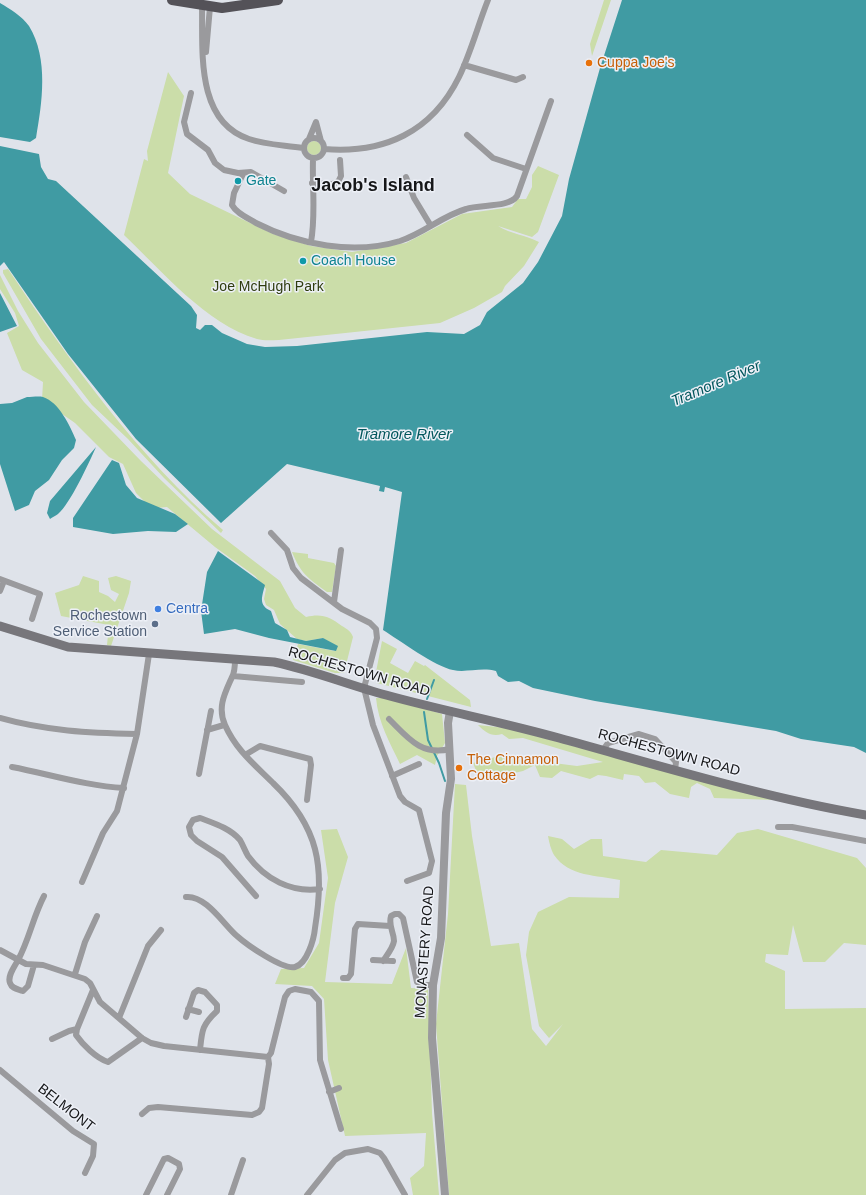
<!DOCTYPE html>
<html>
<head>
<meta charset="utf-8">
<style>
  body { margin:0 }
  canvas { display:block; background:#dfe3ea }
</style>
</head>
<body>
<canvas width="866" height="1195"></canvas>
<script>
const g = document.querySelector('canvas').getContext('2d');
g.lineJoin = 'round';
function paint(path, color) {
  g.fillStyle = color;
  g.fill(path, 'evenodd');
}
function trace(path, color, width, dash) {
  g.strokeStyle = color;
  g.lineWidth = width;
  g.lineCap = dash ? 'butt' : 'round';
  g.setLineDash(dash || []);
  g.stroke(path);
}
function drawText(font, color, halo, rows, align = 'center') {
  g.font = font + ' Helvetica,sans-serif';
  g.lineWidth = 3;
  g.setLineDash([]);
  g.textBaseline = 'middle';
  g.strokeStyle = halo;
  g.fillStyle = color;
  for (const [text, x, y, turn = 0] of rows) {
    g.save();
    g.translate(x, y);
    g.rotate((+turn || 0) * Math.PI / 180);
    g.textAlign = isNaN(turn) ? turn : align;
    if (halo) g.strokeText(text, 0, 0);
    g.fillText(text, 0, 0);
    g.restore();
  }
}
paint(new Path2D(`
  M604,0H611L592,56L590,44Z
  M168,72L184,96L168,173L190,194L273,234L311,246L352,252L406,243L462,214L512,207L518,199H526L532,187V175L538,166L559,175L538,232L532,237L498,226C511,234 526,235 539,242L524,266L505,286L502,292L474,308L440,323L279,340C272,340 264,341 257,339C206,324 162,271 124,235L144,159L148,161L147,151Z
  M307 148a7 7 0 1 1 14 0a7 7 0 1 1-14 0Z
  M8,269C71,363 137,456 223,530L221,533L164,478L128,439L92,405L41,339L3,273V270Z
  M0,275L18,311L38,343L84,402L141,461L212,529L280,581L295,608L306,617C322,613 330,617 342,626C347,629 351,631 353,637L344,673H335L293,660L298,644L335,651L323,638L306,641L297,639L280,624L274,610L266,605L264,599L266,589L255,576L215,547L167,507L155,508L148,505L136,493L123,464L109,457L75,423L42,400L43,382L22,370L7,333L19,326L15,313L0,289Z
  M292,552L308,554V558L334,563L336,566L332,592H327C308,578 301,574 292,552Z
  M83,576L99,581V592L108,596L115,602L119,594L111,590L108,578L116,576L131,581L129,593L111,646L107,645L109,625L61,616L55,593L79,585Z
  M382,641L397,649L390,663L408,673L415,661L424,666L425,665L470,700L471,707L377,683L376,672Z
  M376,698H389L442,714L445,743L437,756L435,765L417,755L400,764C390,743 378,722 376,698Z
  M478,725L506,728L775,800L714,798L710,789L697,783L691,787L689,798L670,794L655,782L645,783L639,776L624,774L623,780L606,776L598,775L590,779L561,771L552,778L540,777L535,765L523,771L501,776L477,773L473,763L499,756L577,766L603,762L523,738L509,739L502,734C491,737 485,732 478,725Z
  M455,784L466,785L472,836L491,946L519,943L532,1029L546,1046L563,1024L549,1038L539,1026L526,955L529,932L538,912L569,897L619,898L620,880C597,875 569,877 554,855C551,850 549,842 548,836L562,839L574,849L591,839H602L603,856L646,862L661,850L717,855L737,833L758,829L857,858L866,868V945L844,943L825,962H803L793,925L788,955L766,954L765,962L785,971V1009L866,1008V1195H449L436,1024L448,914Z
  M337,829L348,857L335,903L325,982L392,984L406,948L411,988L428,989L432,1113L439,1195H413L410,1178L424,1166L426,1133L345,1136L328,1060L324,999L312,986L275,984L281,969L304,968L319,943L328,878L321,830Z`), '#cbdda9');
paint(new Path2D(`
  M622,0H866V753L854,747L801,739L776,731L595,701L533,688L519,681L508,682L498,676L496,671C481,667 466,673 453,670C436,667 399,640 383,630L402,492L385,487L384,492L379,491L380,486L287,464L221,523L136,439L68,354L4,262L0,266V146L39,154L41,167L48,179L56,181L191,306L197,315L196,328L200,330L205,325H212L222,333L247,344L265,347L297,346L427,332L464,334L480,325L487,312L523,283L538,262L562,216L569,179L600,68Z
  M0,3C10,9 22,16 29,26C49,59 42,103 36,138L30,142L0,137Z
  M0,293L17,326L0,332Z
  M27,397C32,397 39,396 43,397C59,402 70,426 76,440L74,448L62,460L49,480L35,491L29,505L15,511L0,464V404L12,403Z
  M96,447C89,463 70,504 58,514C56,516 52,517 50,519L47,513L50,501Z
  M112,460L119,463L126,485L137,498L175,514L188,524L176,532L148,531L113,534L73,527V518Z
  M218,551L265,585C262,597 258,605 271,611L275,623L287,630L290,637L306,641L323,638L338,646L336,651L269,638L235,629L204,634L201,611L207,572Z`), '#409ba3');
trace(new Path2D(`
  M427,699L434,680
  M424,712L428,740L439,763L445,781`), '#409ba3', 2);
trace(new Path2D(`
  M202,5C203,50 195,121 249,139C266,145 285,145 303,148
  M206,52L210,7
  M464,65L516,80L523,77
  M191,93L184,122L187,134L208,150L215,163L224,170L238,173L251,172L284,191
  M467,135L493,158L526,169
  M304 148a10 10 0 1 1 20 0a10 10 0 1 1-20 0Z
  M309,139L316,122L321,141
  M324,149C384,154 432,132 459,77C471,52 478,25 488,0
  M243,174L234,193L232,205C237,214 248,218 256,223C299,245 354,255 400,241C424,233 442,216 466,209C480,204 509,208 517,196L551,101
  M406,177L414,198L431,226
  M312,183L332,184L338,182L341,176L340,160
  M311,242C316,214 312,187 313,159
  M271,533L287,550L293,568L301,578L342,609L370,623L376,629L377,638L364,688L373,725L400,796L405,802L419,810L432,861L429,873L407,881
  M0,579L40,594L32,619
  M0,591L4,581
  M334,602L341,550
  M233,676L302,682
  M0,718C46,731 89,733 137,734
  M389,719C408,738 421,756 450,749
  M207,730L224,725
  M603,750L608,743L639,734L655,739L676,762L675,770
  M245,755L260,746L310,759L311,765L307,800
  M12,767C49,774 86,786 124,788
  M199,774L211,711
  M392,776L419,764
  M778,827H792L866,841
  M82,882L103,833L117,811L137,734L149,654
  M256,896L222,857L197,841L191,835L189,827L193,820L200,818C213,823 230,828 240,840C243,845 245,851 248,856C265,879 291,893 320,889
  M186,897C206,895 224,925 237,936C247,945 283,970 295,967C307,964 314,939 315,928C325,867 319,827 273,783C255,765 236,750 225,725C217,707 225,693 232,677C235,672 235,665 235,659
  M0,950L26,964L43,965L85,979L90,983L100,1002L142,1038L151,1043L164,1046L268,1057L271,1053L285,997L289,991L295,989L311,992L319,1001L320,1060L341,1129
  M373,960L393,961
  M383,961C387,955 393,948 394,941C394,932 388,926 391,916L395,914H399L403,918L417,982L422,985H433
  M34,965L28,986L23,991C18,989 12,989 10,983C7,976 15,966 18,960C29,940 33,917 44,896
  M75,974L85,942L97,916
  M343,978H348L351,974L355,929L358,924L390,926
  M93,990L77,1029L76,1035C83,1045 96,1058 108,1062L142,1038
  M188,1009L199,1012
  M186,1017L194,993L198,990L205,992L217,1005V1011C202,1025 202,1030 200,1050
  M119,1018L148,946L161,930
  M52,1039L69,1031L77,1029
  M0,1070L73,1131L94,1144L93,1156L85,1173
  M329,1092L339,1088
  M142,1114L149,1108L158,1107L252,1115L259,1112L262,1108L269,1064L268,1057
  M146,1195L164,1159L168,1158L179,1164L180,1169L167,1195
  M231,1195L243,1160
  M307,1195L335,1160L345,1153L368,1149L380,1153L384,1158L405,1195`), '#9a9a9d', 6);
trace(new Path2D(`
  M445,1195L432,1038L433,985L441,938L446,813L451,779L448,723L450,711`), '#9a9a9d', 8);
trace(new Path2D(`
  M0,626L68,647L274,662C312,670 349,685 386,695C444,711 502,722 559,738C661,766 762,797 866,815`), '#77767b', 9);
trace(new Path2D(`
  M172,0L222,8L278,0`), '#545258', 10);
for (const [x, y, r, color] of [
  [589,63,4,"#e8710a"],
  [238,181,4,"#0f9aa8"],
  [303,261,4,"#0f9aa8"],
  [158,609,4,"#3f7fe0"],
  [155,624,4,"#5c6f8a"],
  [459,768,4,"#e8710a"]
]) {
  const dot = new Path2D();
  dot.arc(x, y, r, 0, 2 * Math.PI);
  g.fillStyle = color;
  g.fill(dot);
  trace(dot, '#edf0f7', 1.5);
}
drawText('14px', '#c56008', '#edf0f7', [
  ["Cuppa Joe's",597,63],
  ["The Cinnamon",467,760],
  ["Cottage",467,776]
], 'left');
drawText('14px', '#0d838f', '#edf0f7', [
  ["Gate",246,181],
  ["Coach House",311,261]
], 'left');
drawText('14px', '#2f3c0e', '#edf0f7', [
  ["Joe McHugh Park",268,287]
]);
drawText('14px', '#366cbe', '#edf0f7', [
  ["Centra",166,609]
], 'left');
drawText('14px', '#4e5e75', '#edf0f7', [
  ["Rochestown",147,616],
  ["Service Station",147,632]
], 'right');
drawText('14px', '#161719', '#edf0f7', [
  ["ROCHESTOWN ROAD",359,672,16],
  ["ROCHESTOWN ROAD",669,753,15],
  ["MONASTERY ROAD",425,952,-86],
  ["BELMONT",66,1108,38]
]);
drawText('italic 15px', '#00555b', '#edf0f7', [
  ["Tramore River",716,384,-23],
  ["Tramore River",404,435]
]);
drawText('bold 18px', '#161719', '#edf0f7', [
  ["Jacob's Island",373,186]
]);
</script>
</body>
</html>
